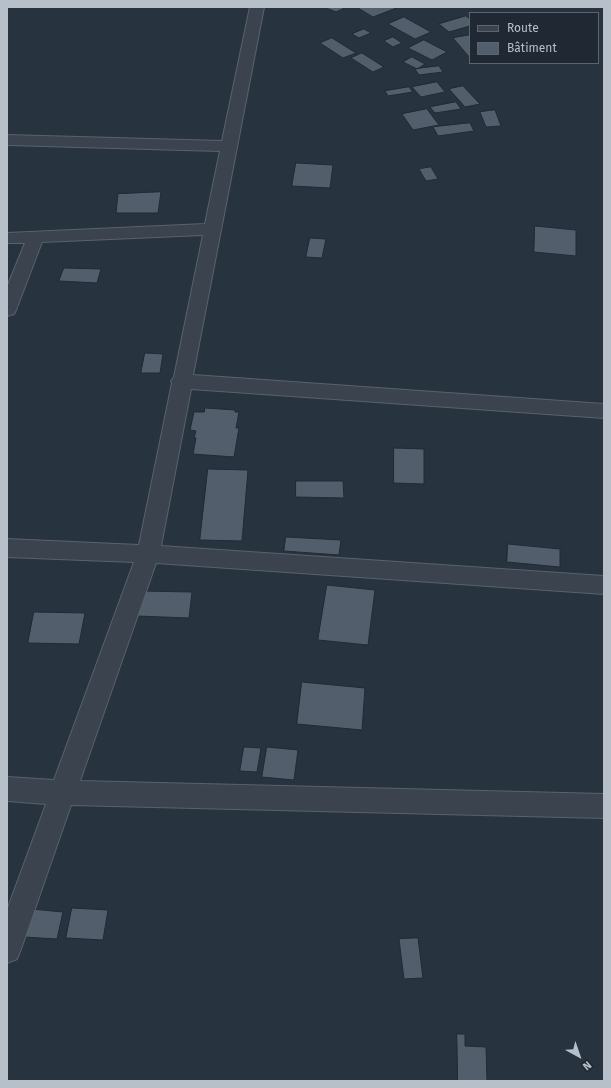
<!DOCTYPE html>
<html>
<head>
<meta charset="utf-8">
<style>
  body { margin:0 }
  #map { position:relative; width:611px; height:1088px; overflow:hidden; background:#27333e; font-family:"Fira Sans",sans-serif }
  canvas { display:block }
  .frame { position:absolute; inset:0; border:8px solid #b7bfc9; pointer-events:none }
  .legend { position:absolute; left:469px; top:12px; width:130px; height:52px; box-sizing:border-box; background:#202933; border:1px solid #5c656f; margin:0; padding:5px 7px; list-style:none; font-size:12px; color:#b7bfc9 }
  .legend li { display:flex; align-items:center; gap:8px; height:20px }
  .legend b { width:20px; border:1px solid #5c656f }
  .north { position:absolute; left:559px; top:1036px; width:40px; height:40px; -webkit-text-stroke:3px #202933; paint-order:stroke; rotate:140deg; font-size:11px; font-weight:700; line-height:16px; text-align:center; color:#b7bfc9 }
  .north::after { content:''; display:block; margin:auto; width:14px; height:18px; background:#b7bfc9; clip-path:polygon(50% 0,100% 100%,50% 72%,0 100%) }
</style>
</head>
<body>
<div id="map">
<canvas width="611" height="1088"></canvas>
<div class="frame"></div>
<ul class="legend">
<li><b style="height:5px;background:#3b444e"></b>Route</li>
<li><b style="height:11px;background:#535e6c"></b>Bâtiment</li>
</ul>
<div class="north">N</div>
</div>
<script>
const g = document.querySelector('canvas').getContext('2d');
g.lineJoin = 'round';
function paint(path, color) {
  g.fillStyle = color;
  g.fill(path, 'evenodd');
}
function trace(path, color, width, dash) {
  g.strokeStyle = color;
  g.lineWidth = width;
  g.lineCap = dash ? 'butt' : 'round';
  g.setLineDash(dash || []);
  g.stroke(path);
}
const building = new Path2D(`
  M327,7H347L336,12L326,8Z
  M360,7H399L373,17L358,8Z
  M466,16L470,19V26L449,32L439,24Z
  M404,17L431,32L415,39L388,24Z
  M364,29L371,33L359,38L352,34Z
  M470,35V58L453,38Z
  M393,37L402,43L393,47L384,41Z
  M332,38L356,53L343,58L320,43Z
  M424,40L447,52L432,60L408,48Z
  M362,53L384,67L373,72L351,58Z
  M412,57L425,64L417,69L403,62Z
  M439,66L443,72L419,75L415,69Z
  M437,82L445,92L421,97L412,87Z
  M463,86L480,104L465,107L449,89Z
  M409,87L413,92L388,96L385,91Z
  M456,102L461,109L435,113L430,107Z
  M427,109L439,125L413,130L402,114Z
  M495,110L501,126L486,127L480,112Z
  M470,123L474,131L438,136L433,127Z
  M296,163L333,165L330,188L292,186Z
  M431,167L438,179L426,181L419,169Z
  M161,192L158,213H116L118,194Z
  M535,226L576,230V256L534,252Z
  M310,238L326,239L322,258L306,257Z
  M64,268L101,269L97,283L59,281Z
  M145,353L163,354L160,373H141Z
  M205,408L235,410V412H239L236,428H239L234,457L193,454L196,438H194L196,431L190,430L194,412H204Z
  M394,448L424,449V484L394,483Z
  M208,469L248,470L242,541L200,540Z
  M296,481H343L344,498L296,497Z
  M286,537L341,540L339,555L284,551Z
  M508,544L560,549V567L507,562Z
  M327,585L375,590L368,645L318,640Z
  M142,591L192,592L189,618L137,616Z
  M34,612L85,613L79,644L28,643Z
  M302,682L365,688L362,730L297,724Z
  M244,747L261,748L257,772L240,771Z
  M267,747L298,750L294,780L262,777Z
  M72,908L108,910L103,940L66,938Z
  M31,909L63,912L57,939L24,937Z
  M418,938L423,978L404,979L399,939Z
  M457,1034H465V1046L486,1047L487,1081H458Z`);
paint(building, '#535e6c');
trace(building, '#222b35', 1);
const street = new Path2D(`
  M250,7H264L193,375L604,404V418L191,389L161,546L604,576V594L156,563L80,781L604,794V818L71,805L21,949L17,959L7,963V910L46,804L7,801V777L54,780L134,562L7,557V539L139,545L172,383L171,381L174,377L203,235L42,242L16,310L14,314L7,316V287L25,243H7V233L205,224L220,151L7,145V135L222,141Z`);
trace(street, '#59626c', 2);
paint(street, '#3b444e');
</script>
</body>
</html>
